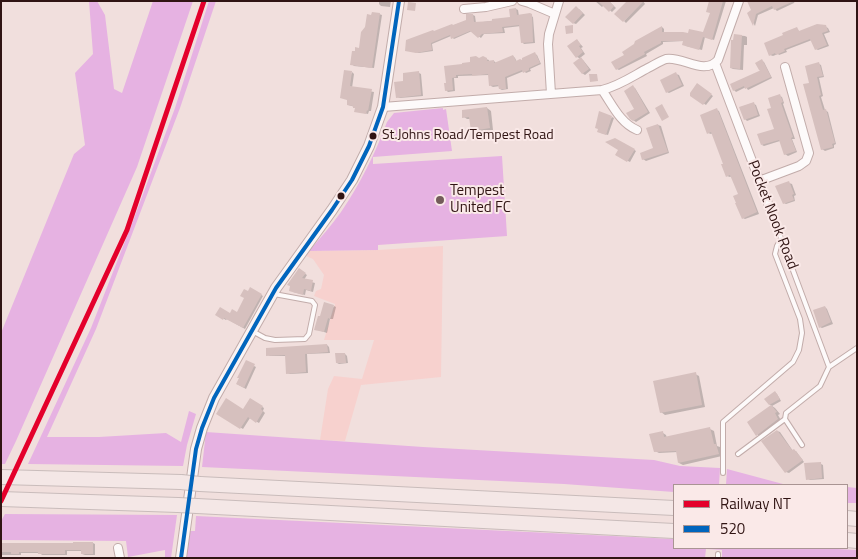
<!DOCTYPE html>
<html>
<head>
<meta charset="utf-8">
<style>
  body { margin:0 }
  #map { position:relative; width:858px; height:559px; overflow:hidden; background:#f1dfdd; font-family:"Titillium Web",sans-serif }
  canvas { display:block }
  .frame { position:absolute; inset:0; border:2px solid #301413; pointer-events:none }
  .legend { position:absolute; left:673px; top:484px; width:175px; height:65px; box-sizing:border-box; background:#fae9e8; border:1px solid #a99493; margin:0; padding:6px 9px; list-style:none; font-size:15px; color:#301413 }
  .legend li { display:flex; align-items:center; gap:10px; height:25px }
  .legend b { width:25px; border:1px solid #a99493 }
</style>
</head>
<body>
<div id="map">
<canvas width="858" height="559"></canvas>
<div class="frame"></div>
<ul class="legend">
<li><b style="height:6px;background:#e4002b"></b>Railway NT</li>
<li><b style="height:6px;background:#0065bd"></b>520</li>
</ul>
</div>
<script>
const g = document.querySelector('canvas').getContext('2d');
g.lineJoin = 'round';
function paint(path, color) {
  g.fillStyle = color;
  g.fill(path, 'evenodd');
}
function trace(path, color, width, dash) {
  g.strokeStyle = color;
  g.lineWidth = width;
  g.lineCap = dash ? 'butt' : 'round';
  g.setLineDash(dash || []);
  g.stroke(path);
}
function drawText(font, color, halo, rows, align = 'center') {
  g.font = font + ' "Titillium Web",sans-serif';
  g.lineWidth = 4;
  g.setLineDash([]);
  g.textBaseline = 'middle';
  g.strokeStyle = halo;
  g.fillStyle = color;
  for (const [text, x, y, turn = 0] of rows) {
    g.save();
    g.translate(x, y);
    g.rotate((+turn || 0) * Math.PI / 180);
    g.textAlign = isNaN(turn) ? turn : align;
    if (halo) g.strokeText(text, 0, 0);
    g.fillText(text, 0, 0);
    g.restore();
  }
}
paint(new Path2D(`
  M443,246L441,377L361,385L345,441L320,440L328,389L334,376L362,379L374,340H324L335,304L314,296L316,291L321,289L324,275L313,259L306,256L309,251L378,250Z`), '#f7d1ce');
paint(new Path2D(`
  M89,1H97L105,15L114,89L122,93L153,1H193L137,167L16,441L5,464H1V333L74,154L85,145L75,73L93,54Z
  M209,1H216L180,108L96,329L47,437H99L166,433L181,442L189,411L196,414L187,445L183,466L28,464L91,328L133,221L175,108Z
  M443,108V110L446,109L452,151L373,157V164L502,156L507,236L378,245V250L309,251C320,238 331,226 341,212C360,184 375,154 387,122L394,113Z
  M206,432L423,447L654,460L680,466L720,468L719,485H674V492L564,484L202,467Z
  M727,469L783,484L810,485H726Z
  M847,487L857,488V503H847Z
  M5,514L177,515L171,558H165V550L128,557L126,541L1,540V521Z
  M196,516L674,539V548H818L857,550V558H722V550L706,549L705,558H186L190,531H195Z`), '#e6b2e2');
paint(new Path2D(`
  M379,1H391L390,7L381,6L379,4Z
  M595,1H609L616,8L612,12L604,5L602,7Z
  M643,1L645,4L626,23L624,21Z
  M711,1H726L714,40L705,37L702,50L686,46L684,41L663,42V44L646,54L647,56L619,70L617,69L625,55L662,27L664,29V33L704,34L711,13Z
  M755,1H795L794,3L777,11L774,8L758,15L755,26L748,13L753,11Z
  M516,9L518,10L519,16L530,15L533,17L535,43L524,44L522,42L521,26L504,28L505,33L484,34L481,38L472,31L454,39L451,36L432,44L433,51L419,53L406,50L435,32L468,20L473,15L475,16L476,23L511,18Z
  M579,9L585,15L576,24L573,23Z
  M379,14L382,15L374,68L354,66L352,64Z
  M826,27L828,28L830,32L824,34L829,46L818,50L816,49L812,40L786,50L787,52L779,55L778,54L773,56L770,55L797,29L800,32Z
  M735,35L745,36L747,37V45H744L743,70L733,69L731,68Z
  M577,40L583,47L581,48L585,54L580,58L583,60L591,70L585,75L582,73L581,59L577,57Z
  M535,54L537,55L541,64L530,69L531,71L526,73L524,71L507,78L508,89L502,90L500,89V86L493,87L491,86L489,75L458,76V78H454L455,91L448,92L446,90L447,85L446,67L464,66L479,59H486L489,60V62L494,61L496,63L513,56L515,58L517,62H524Z
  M762,61L764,62L772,78L748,90L746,87L736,92L734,90L762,70Z
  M819,64L821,65L824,77L819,78L823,96L821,97L825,110L828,112L836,144L834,145V148L825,151L822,149L810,84Z
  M352,72L354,74L352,88L374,92L371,111H369L368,114L355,111L356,108L355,107L348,105L349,100L343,98Z
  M419,73L421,74L423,96L400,98L397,97L404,82Z
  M676,74L679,75L684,86L669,93L667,92Z
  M697,85L713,96L706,105L691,95Z
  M633,87L635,88L650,113L636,122L630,118L636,109Z
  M780,96L782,97L784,103L783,104L795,139H792L797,152L788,156L785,154L780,141L764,146L762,145L776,129L773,108Z
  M754,104L756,105L760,116L747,121L745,119Z
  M487,108L491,111L493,130L476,132L472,130L471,119H467L464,117Z
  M717,110L719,111L759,214L745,219L743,218L739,195L732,176L730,177L727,176L725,164L713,133L711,134L708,133Z
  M612,117L614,118L608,135L601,133Z
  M658,125L661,126L669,153L646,161L643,159L655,149Z
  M623,143L636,151L630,162L616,155Z
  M789,183L792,184L796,195L794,196L795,201L786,204L784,203Z
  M299,270L307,275L304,280L315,283L313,292L306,290L305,295L293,292Z
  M251,289L263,296L245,329L227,319L226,320L217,315L237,313Z
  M334,306L336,307L333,319H330L327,333L318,330Z
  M825,307L827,309L833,324L822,328L820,327Z
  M327,345L329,347L330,353L307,354L308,373L290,374L287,373L286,356H270L268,355Z
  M345,354L347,356L348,363L339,364L337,363Z
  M246,362L256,367L246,389L237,384Z
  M695,374L699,376L705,407L665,415L661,412Z
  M775,392L777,394L781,401L772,406L769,404Z
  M250,400L264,408L263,411L265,413L259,423L250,418L243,429L218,414L244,410Z
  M772,406L775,408L780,414L778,415L782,422L761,437L757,434Z
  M710,429L714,431L717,446L720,447L722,456L683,465L679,463L678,452L659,453L655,451L663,433L666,435L667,438Z
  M777,431L780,432L793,451H796L804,462L789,473L786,472Z
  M821,464L823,465L824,479L810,480L808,479Z
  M93,543L95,544V555H85L82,554V551H67V555H42L40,553H21V555H1V544Z`), '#0003');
paint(new Path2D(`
  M598,1H609L614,6L609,12Z
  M627,1H644L623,22L614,14Z
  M709,1H723L712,40L703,37L699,50L682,45L683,41H661V43L644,52L645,54L616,70L611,62L624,55L622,52L634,44L635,41L662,26V32H683L688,33L689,29L703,32L710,13L706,12Z
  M747,1H794L774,10L772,6L756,14L753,26L747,13L751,10Z
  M408,2L416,3L415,11L407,10Z
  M576,6L583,13L573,24L565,17Z
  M516,8L517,15L530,13L532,14L533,42L521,43L519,25L502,27L503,32L482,34L478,38L470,31L451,39L450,35L431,43L432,50L416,53L405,51L406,40L433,30L434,31L452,24L453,25L466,20V14H473L474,22L492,21V19L510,17L509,9Z
  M372,12L380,13L372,68L350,65L352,51H355V47L359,48L361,32L365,27L367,14L371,15Z
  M817,24L826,25L828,31L822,33L827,45L815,50L810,39L784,49L785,51L776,55L775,53L769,56L764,43L783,35L782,33L797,27L799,31Z
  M573,25V33L566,34L565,26Z
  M734,34L742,35L740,69L730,68L731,40H733Z
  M577,39L581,45L579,46L583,52L576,58L567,46Z
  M535,52L540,63L529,68V70L523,73L522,70L505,77L506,89H499L498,85L489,86L488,74L472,76V74L456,75V77L452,78L453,90L445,91L444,83H446L444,66L462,64V63L470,62V57L476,56L479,58L483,56L487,58V61L494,60V63L513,55L516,61L520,59L522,60V58Z
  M581,57L589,69L582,74L573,63Z
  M762,59L771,77L745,89L744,86L733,91L730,84L759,71L760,70H759L755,63Z
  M819,62L823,76L817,77L821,95L819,96L823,110L826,109L835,143L832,144L833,147L821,150L803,84L809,83L805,66Z
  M344,70L352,71L350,86L372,89L368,111L367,110L366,114L354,112L355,108H353V106L347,105V100L340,98Z
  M419,71L421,95L396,98L394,82L403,81V73Z
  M676,72L682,85L666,93L660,80Z
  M589,74H597L598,81L590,82Z
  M697,83L712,94L703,105L690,96V93Z
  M633,85L648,112L633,121L630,119L626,113L634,109L624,91Z
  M780,94L783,102L781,103L793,137L791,138L796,151L784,155L779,140L761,145L757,134L774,129L767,109L771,108L768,98Z
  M754,102L758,115L744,120L739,107Z
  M662,104L669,117L662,121L655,108Z
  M487,107L490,128L471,131L469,117L462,118V110Z
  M717,108L757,212L742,219L735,203H736L733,196L738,194L730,175L726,177L721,164H723L711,132L707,134L700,115Z
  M599,111L612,116L606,135L597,132L598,129L595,128Z
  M658,124L668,152L642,160L640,153L653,148L646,128Z
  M615,138L635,149L627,162L615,155L618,150L605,142Z
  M789,181L794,194L792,195L794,200L783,204L775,186Z
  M299,268L306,273L302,278L313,280L311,291L304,289L303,295L289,291L290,286L287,285Z
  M250,287L262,294L243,328L224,318L223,320L215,315L220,307L230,313L232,309L237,312L244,298L240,296L244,289L248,291Z
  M324,302L334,305L330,319L328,318L324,332L314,330L318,316H320Z
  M825,306L831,322L819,328L813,310Z
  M327,344L328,352L305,354L306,372L286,374L285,355L266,356V348Z
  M335,353H345L346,363H336Z
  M246,360L255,364L244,388L236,384L239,378H237Z
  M696,372L702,405L660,413L653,381Z
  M775,391L780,399L769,405L764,399Z
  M226,398L243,409L250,398L263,406L261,409L263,411L256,423L248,417L240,429L216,414Z
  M771,405L777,412L775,413L778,419L756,436L747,422Z
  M710,427L714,444H716L719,454L678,463L676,451L654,452L649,434L663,431L664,437Z
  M777,430L792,450L794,449L803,460L785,473L761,441Z
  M821,462L822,478L806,480L804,463Z
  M73,542H93V554H81V550H65V554H38V552H19V554H11V552H1V543H73Z`), '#d6c0be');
const lane = new Path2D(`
  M772,214L829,367
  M254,332L265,338L275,340L305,339L309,334L315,305L312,301L274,294
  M802,445L785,419L786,413L820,386L829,367L857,348
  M738,454L785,419
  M723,473V422L793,362L799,350L802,333L800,319L775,254L777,246L781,239
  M718,558V554`);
const street = new Path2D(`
  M522,1L529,3L555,14
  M464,9L486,7L512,1
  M715,63L772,214
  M602,90C612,104 620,123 637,130
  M551,94L548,44L549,34L559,1
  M383,107L602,90C619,86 633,76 648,68C654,65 660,61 666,59C683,56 704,76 718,60L739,1
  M759,181L799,166L806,161L809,153L785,67
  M118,548L120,558`);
const secondary = new Path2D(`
  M181,558L196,449L202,428L214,398L276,288L332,210L352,180L369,146L383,107L399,1`);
const highway = new Path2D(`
  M1,477L181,482
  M200,484L674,508
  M1,499L178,505
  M197,506L674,531
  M847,518L857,519
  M847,540L857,541`);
trace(lane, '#c2acaa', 6);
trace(street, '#c2acaa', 10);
trace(secondary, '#c2acaa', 12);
trace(highway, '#c9bcbb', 16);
trace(lane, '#fdfafa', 4);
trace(street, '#fdfafa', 8);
trace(secondary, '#faf4f4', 10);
trace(highway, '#f4e7e6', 14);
const highwayBridge = new Path2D(`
  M181,482L200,484
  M178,505L197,506`);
trace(highwayBridge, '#c9bcbb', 16, []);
trace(highwayBridge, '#f4e7e6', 14);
trace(new Path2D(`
  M181,558L196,449L202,428L214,398L276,288L332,210L352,180L369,146L383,107L399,1`), '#0065bd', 4);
trace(new Path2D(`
  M1,501L127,230L204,1`), '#e4002b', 5);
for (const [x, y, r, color] of [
  [373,136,4.5,"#301413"],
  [341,196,4.5,"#301413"],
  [440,200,5,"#745b5a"]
]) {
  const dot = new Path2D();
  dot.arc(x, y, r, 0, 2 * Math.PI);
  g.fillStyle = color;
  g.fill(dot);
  trace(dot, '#fae9e8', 2);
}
drawText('14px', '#301413', '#fae9e8', [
  ["St.Johns Road/Tempest Road",382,136]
], 'left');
drawText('15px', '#301413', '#fae9e8', [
  ["Tempest",450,191],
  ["United FC",450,208]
], 'left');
drawText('15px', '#301413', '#fae9e8', [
  ["Pocket Nook Road",772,215,69]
]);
</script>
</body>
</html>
